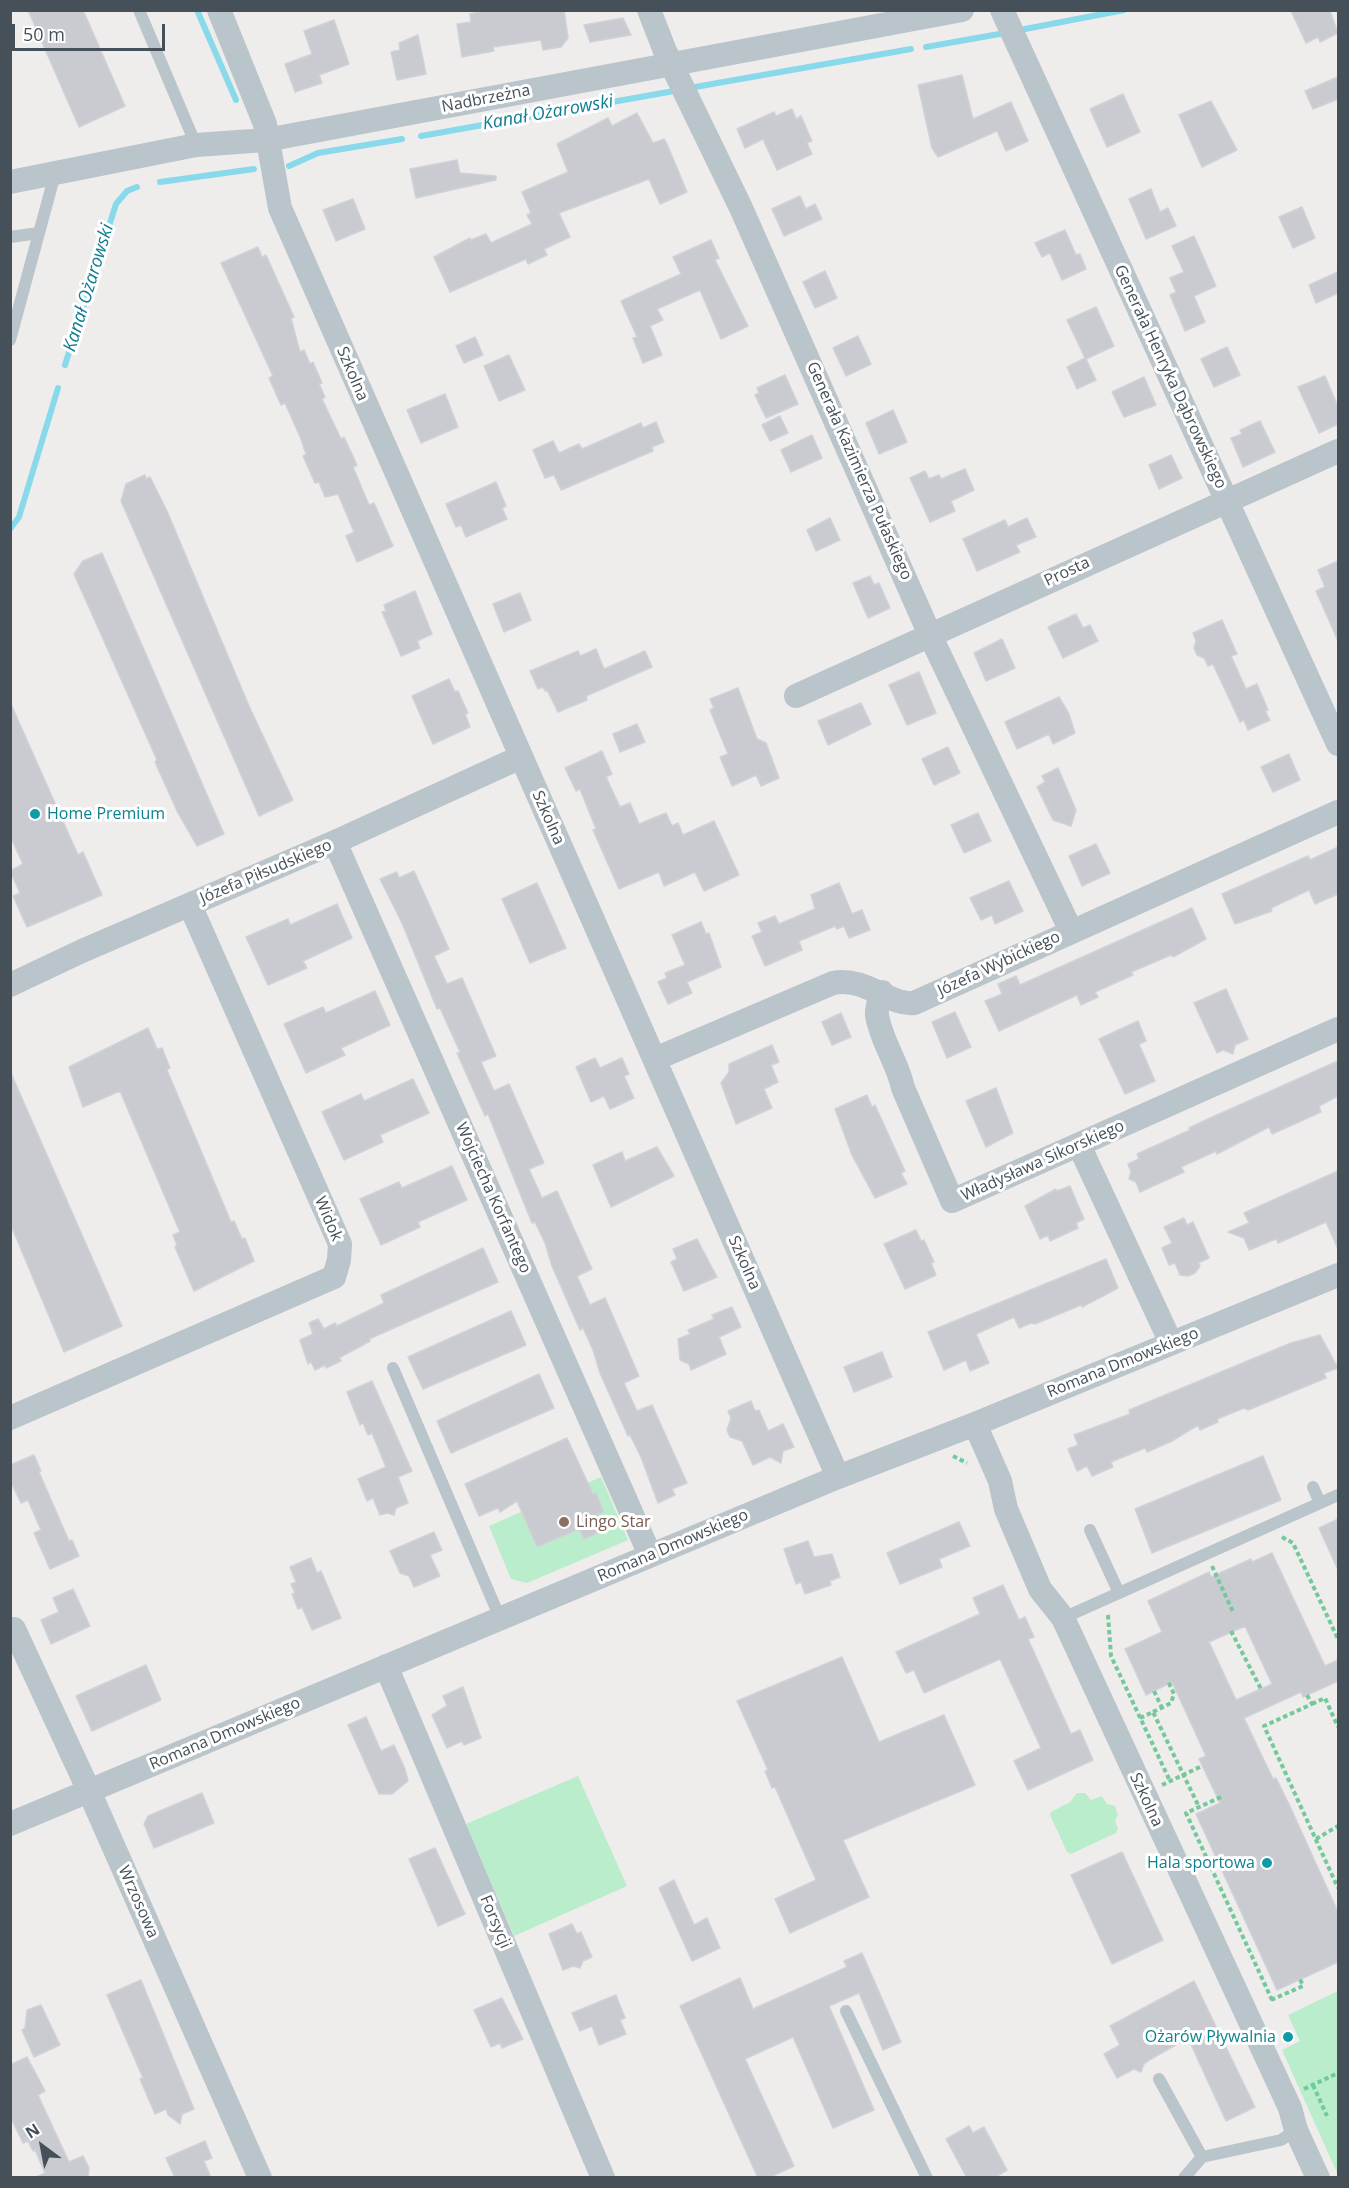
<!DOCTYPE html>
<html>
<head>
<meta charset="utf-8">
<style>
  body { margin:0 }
  #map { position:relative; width:1349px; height:2188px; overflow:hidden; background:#efecec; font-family:"Open Sans",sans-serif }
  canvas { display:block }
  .frame { position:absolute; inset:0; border:12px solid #455059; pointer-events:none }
  .north { position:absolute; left:12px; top:2116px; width:60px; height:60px; -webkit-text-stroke:4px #fff; paint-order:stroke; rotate:328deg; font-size:16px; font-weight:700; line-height:24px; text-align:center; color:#455059 }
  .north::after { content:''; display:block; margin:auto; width:21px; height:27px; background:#455059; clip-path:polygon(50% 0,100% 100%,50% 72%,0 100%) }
  .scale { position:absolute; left:12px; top:24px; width:153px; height:27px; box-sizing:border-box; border:3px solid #455059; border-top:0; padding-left:8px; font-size:18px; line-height:21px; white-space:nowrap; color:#455059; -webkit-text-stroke:4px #fff; paint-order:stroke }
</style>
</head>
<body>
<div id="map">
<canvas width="1349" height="2188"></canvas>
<div class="frame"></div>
<div class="north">N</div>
<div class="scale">50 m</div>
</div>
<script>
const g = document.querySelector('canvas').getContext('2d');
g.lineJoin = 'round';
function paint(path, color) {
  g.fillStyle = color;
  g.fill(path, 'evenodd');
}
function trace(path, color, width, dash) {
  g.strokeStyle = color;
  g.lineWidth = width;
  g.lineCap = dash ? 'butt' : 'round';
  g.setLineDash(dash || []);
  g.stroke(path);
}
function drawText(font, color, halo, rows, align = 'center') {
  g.font = font + ' "Open Sans",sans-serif';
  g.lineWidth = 6;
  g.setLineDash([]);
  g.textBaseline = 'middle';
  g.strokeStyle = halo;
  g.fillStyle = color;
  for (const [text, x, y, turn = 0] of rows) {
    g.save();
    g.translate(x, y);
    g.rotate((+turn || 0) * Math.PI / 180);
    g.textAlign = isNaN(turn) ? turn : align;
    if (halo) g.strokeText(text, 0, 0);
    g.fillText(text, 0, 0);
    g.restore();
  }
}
paint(new Path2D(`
  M601,1477L628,1540L527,1583L511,1579L489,1526Z
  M578,1776L627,1886L514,1936L466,1824Z
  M1077,1793H1085L1091,1800L1102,1796L1107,1804L1115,1806L1118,1815L1115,1821L1118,1829L1116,1833L1071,1854L1067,1852L1050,1815L1051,1812L1070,1802Z
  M1338,1991V2175L1282,2050L1300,2041L1288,2015Z`), '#baedcb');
trace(new Path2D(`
  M197,10L236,100
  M1025,29L1124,10
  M926,47L1005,33
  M695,87L911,49
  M421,136L674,91
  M289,166L318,153L402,139
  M160,182L254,169
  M65,365L116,204L127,191L137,187
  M10,529L19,517L58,388`), '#88d9e9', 6);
const building = new Path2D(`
  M28,10H83L125,106L79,127Z
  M490,10H564L568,38L561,47L543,50L541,40L493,47L494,51L462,57L457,24L471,22L470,14Z
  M1291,11H1330L1338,33L1320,42L1318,37L1306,43Z
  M623,18L631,35L590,42L584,25Z
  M334,20L349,64L319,75L322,83L295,92L285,64L312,54L304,31Z
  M418,35L426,74L397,80L391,52L400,50L399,43Z
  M962,75L973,119L1011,102L1028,141L1006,151L997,131L938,157L932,148L918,85Z
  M1338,77V99L1313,109L1305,91Z
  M1123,94L1140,132L1107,147L1090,109Z
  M1211,101L1237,150L1202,167L1179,115Z
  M792,109L796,119L801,116L812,141L807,143L812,154L777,170L763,139L745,148L737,129L774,112L776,116Z
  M637,113L653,143L664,139L667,144L687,192L660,204L649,179L559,213L570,237L544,249L547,255L528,264L526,259L450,292L434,257L470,238L471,240L486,234L491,243L532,224L527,215L531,213L522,192L568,172L557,144L608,118L612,126Z
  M457,160L460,173L496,176V180L416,198L410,169Z
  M1151,189L1160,212L1168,208L1176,226L1146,239L1129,199Z
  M800,196L806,209L815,204L822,219L784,236L772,209Z
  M353,199L365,229L336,241L323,210Z
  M1302,207L1315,238L1293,248L1279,217Z
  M1065,230L1076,255L1080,254L1086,269L1062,280L1050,253L1042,257L1035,243Z
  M1194,236L1216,286L1194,296L1205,322L1185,331L1170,295L1176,292L1170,278L1184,272L1172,246Z
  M711,240L719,258L715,260L748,326L721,339L700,290L657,309L663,320L650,326L662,355L643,363L633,338L637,337L621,301L681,274L673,257Z
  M258,247L262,257L266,255L294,317L291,318L300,352L304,350L310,364L313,362L322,383L319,384L325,397L322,399L341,439L344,437L357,465L353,467L369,505L374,503L393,546L357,562L346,536L354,532L338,494L325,497L319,482L315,483L303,456L306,454L301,439L285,403L281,405L269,378L273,376L221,263Z
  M825,271L837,298L815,308L803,282Z
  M1338,272V293L1316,303L1309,285Z
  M1096,307L1114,346L1086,359L1096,380L1077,389L1067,367L1085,358L1067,320Z
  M858,336L871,364L846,376L833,348Z
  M475,337L483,355L464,363L456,346Z
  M1227,347L1240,375L1214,387L1201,359Z
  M509,355L525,390L499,401L484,366Z
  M785,375L798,404L766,418L755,395L759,393L757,388Z
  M1325,376L1338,407V424L1319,433L1298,387Z
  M1144,377L1156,405L1124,417L1112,392Z
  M445,394L458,427L421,443L407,410Z
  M893,410L907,442L879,454L866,423Z
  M780,416L788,433L770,441L762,425Z
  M1260,421L1275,452L1243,467L1231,438L1242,434L1240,430Z
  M656,422L664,442L652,447L653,451L561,490L554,475L545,478L533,450L553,441L559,453L579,444L582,449L641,423L643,428Z
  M812,435L822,458L791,472L781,450Z
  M1171,455L1182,478L1159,489L1149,465Z
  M965,469L974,490L951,501L955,511L930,522L910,478L925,471L929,479L939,475L941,479Z
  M145,475L146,479L150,477L167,511L249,706L293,800L259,816L121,501L126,484Z
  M496,482L506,506L502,508L507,519L466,537L461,525L456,527L446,504Z
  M830,518L840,540L816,551L807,530Z
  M1027,518L1036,537L1016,545L1020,552L977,571L963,539L1005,520L1008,527Z
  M102,553L224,834L197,846L178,813L155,762L157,760L149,742L74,574L83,561Z
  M1338,561V641L1316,591L1325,587L1318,570Z
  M870,576L874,585L879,583L890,608L868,618L853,583Z
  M415,591L432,634L417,641L420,648L401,656L382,612L386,611L384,605Z
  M520,593L531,620L504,632L493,604Z
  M1076,614L1083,628L1090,625L1098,641L1063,658L1048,627Z
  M1222,620L1237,654L1231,656L1246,689L1257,684L1268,710L1265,711L1270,720L1248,730L1244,720L1240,722L1213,664L1208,666L1204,658L1197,655L1194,648L1196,641L1193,633Z
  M1002,639L1015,668L986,681L974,653Z
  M596,649L604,669L645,651L652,667L586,696L587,700L558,712L547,690L545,691L543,687L538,689L530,671L578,651L580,656Z
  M919,672L936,713L907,725L889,685Z
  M449,679L455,692L458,691L468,713L465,714L470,727L433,744L412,696Z
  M738,688L757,739L766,743L779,778L761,786L756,775L732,786L720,757L728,754L710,710L714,708L710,699Z
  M1059,697L1069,714L1075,733L1053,744L1049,734L1017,749L1005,722Z
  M10,702L78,855L83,852L102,895L27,927L13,896L20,893L10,871L23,864L10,836Z
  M861,703L871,724L828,745L818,721Z
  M637,724L645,742L620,752L613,734Z
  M948,747L960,773L934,785L922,759Z
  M602,751L612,774L606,777L620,807L630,803L639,824L666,813L672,826L678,823L683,835L714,821L739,875L704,891L695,872L664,886L659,872L619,889L593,830L596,829L580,789L576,791L565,768Z
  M1289,754L1300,780L1273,792L1261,767Z
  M1058,768L1076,810L1071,826L1053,820L1037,787L1045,782L1042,776Z
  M978,813L991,841L964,853L951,825Z
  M1096,844L1110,873L1082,886L1069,856Z
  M1338,847V894L1315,904L1309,890L1271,908L1272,911L1235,924L1222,894L1308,856L1310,860Z
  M414,871L449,949L434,956L447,984L462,978L496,1056L481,1062L494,1091L509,1084L544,1163L529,1169L542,1198L557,1191L592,1269L577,1276L590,1305L605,1298L639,1376L624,1383L637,1411L652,1405L687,1483L672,1489L675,1495L658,1503L641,1457L630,1435L628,1436L600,1373L593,1350L583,1328L580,1330L552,1266L545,1243L535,1222L532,1223L488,1114L485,1116L457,1053L460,1052L440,1008L437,1009L402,923L380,879L397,872L399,878Z
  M1009,881L1023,911L995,924L992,915L981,920L970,898Z
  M537,883L566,948L530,963L502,899Z
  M839,883L852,914L862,910L870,930L849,938L844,926L837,929L835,926L799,941L802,950L765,966L752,936L762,932L758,923L775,916L779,924L815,909L811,895Z
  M337,904L352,938L303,961L307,968L268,985L246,937L288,919L290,925Z
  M1192,908L1206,939L1173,957L1171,955L1131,972L1133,975L1095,992L1098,997L1081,1005L1077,995L999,1031L985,1001L1002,994L998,984L1016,976L1020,985Z
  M701,922L706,934L709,933L721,967L687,982L692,993L668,1004L658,982L667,978L665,973L685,965L672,935Z
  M1226,989L1248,1039L1235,1045L1233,1054L1223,1050L1217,1053L1194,1003Z
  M375,991L390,1025L341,1048L345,1055L306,1073L284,1024L323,1007L326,1013Z
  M955,1012L971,1047L947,1058L932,1022Z
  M841,1013L851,1037L832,1045L822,1022Z
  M1138,1021L1146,1041L1139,1044L1155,1081L1125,1094L1099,1039Z
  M148,1028L157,1049L162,1048L170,1068L167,1070L231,1222L234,1221L242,1239L245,1238L254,1261L194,1291L175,1247L177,1245L173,1235L180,1232L120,1091L83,1107L69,1067Z
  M772,1045L779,1062L771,1065L778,1082L764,1089L772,1108L736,1124L721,1083L729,1072V1064Z
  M595,1058L600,1068L622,1058L629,1074L624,1076L634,1098L610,1109L604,1096L591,1102L576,1067Z
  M1338,1061V1096L1319,1106L1321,1112L1272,1134L1269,1127L1217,1154L1216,1151L1181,1167L1184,1172L1140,1192L1136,1182L1129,1179L1131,1172L1128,1164L1139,1159L1137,1154L1190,1130L1189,1128L1199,1123Z
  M10,1071L122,1326L64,1352L10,1223Z
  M413,1079L429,1113L380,1135L383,1142L344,1160L322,1112L361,1094L364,1101Z
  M996,1088L1013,1133L986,1147L966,1101Z
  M867,1095L872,1107L875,1105L905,1171L901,1173L907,1184L875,1198L852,1155L835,1109Z
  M657,1147L674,1176L611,1207L593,1165L622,1152L625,1161Z
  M452,1166L467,1200L418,1222L420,1227L381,1245L360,1199L399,1182L402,1188Z
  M1338,1171V1249L1326,1222L1278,1243L1276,1239L1249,1250L1244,1238L1228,1232L1249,1223L1244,1213Z
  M1070,1186L1084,1219L1076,1223L1078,1228L1050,1241L1048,1235L1040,1239L1025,1206L1056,1189L1057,1191Z
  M1184,1218L1187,1225L1193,1222L1209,1258L1198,1263L1200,1266L1195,1273L1188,1276L1180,1275L1175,1263L1169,1265L1162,1248L1172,1243L1164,1227Z
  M916,1230L921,1241L924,1240L934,1262L931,1263L936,1275L905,1289L884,1244Z
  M697,1239L717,1277L684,1291L671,1262L677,1259L673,1249Z
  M483,1248L498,1282L369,1339L370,1341L339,1358L341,1361L326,1368L325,1365L315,1370L311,1362L308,1364L300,1340L313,1334L309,1323L318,1319L324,1329L335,1323L337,1326L384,1303L381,1295Z
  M1106,1259L1118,1288L1082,1307L1081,1305L1035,1324L1031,1323L1019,1328L1014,1317L976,1334L989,1363L970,1371L966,1360L944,1370L928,1332Z
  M732,1307L741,1327L719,1337L726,1354L691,1370L689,1364L680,1360L678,1339L690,1334L688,1330L714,1319L712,1315Z
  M511,1311L526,1345L423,1389L408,1357Z
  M1320,1335L1338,1368L1324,1373L1326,1378L1248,1410L1244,1408L1217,1419L1218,1422L1200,1430L1198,1425L1172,1441L1147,1452L1145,1448L1111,1462L1113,1467L1092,1476L1087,1466L1077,1471L1068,1449L1078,1445L1074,1435L1130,1414L1129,1410L1291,1343Z
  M882,1352L892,1377L854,1392L844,1367Z
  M539,1374L554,1408L451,1453L437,1421Z
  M372,1381L412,1471L398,1477L408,1503L396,1508L394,1515L387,1513L380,1515L373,1498L367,1501L358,1479L386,1467L372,1433L368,1435L363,1423L360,1425L347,1392Z
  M751,1401L755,1411L759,1410L768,1431L783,1424L794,1447L783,1451L781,1463L770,1457L753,1465L742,1441L730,1437L727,1430L731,1418L728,1411Z
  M567,1438L593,1494L596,1493L604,1512L598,1514L605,1530L584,1539L579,1529L537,1547L517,1501L500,1512L498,1508L479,1516L465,1484Z
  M34,1455L41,1471L39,1472L69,1541L72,1540L79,1556L50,1569L34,1533L41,1530L28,1500L21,1503L10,1480V1465Z
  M1263,1456L1281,1500L1152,1553L1135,1509Z
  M1338,1519V1570L1319,1528Z
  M959,1522L970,1546L939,1559L942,1567L900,1584L887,1553Z
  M434,1532L442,1550L430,1555L440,1576L414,1587L409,1576L400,1573L390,1551Z
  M808,1541L814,1557L832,1554L840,1577L830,1581L831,1585L805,1594L801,1582L796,1584L784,1549Z
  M1272,1553L1325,1666L1338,1660V1681L1303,1697L1301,1692L1244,1718L1273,1779L1276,1778L1288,1802L1338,1912V1962L1277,1990L1196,1814L1220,1803L1199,1759L1206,1756L1172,1682L1146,1695L1125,1649L1162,1632L1148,1601L1209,1572L1211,1577L1251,1559L1252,1562ZM1245,1626L1272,1684L1236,1700L1209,1642Z
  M311,1558L317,1573L321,1571L341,1618L312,1630L302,1607L298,1609L292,1594L295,1593L291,1584L296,1582L290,1567Z
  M1003,1585L1019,1620L1025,1617L1034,1637L1028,1639L1071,1734L1080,1730L1093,1760L1028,1790L1014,1761L1041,1748L1000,1659L924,1693L914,1670L906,1673L896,1652L980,1614L973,1598Z
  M73,1589L90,1626L51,1644L41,1620L59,1612L53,1598Z
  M842,1657L879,1742L944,1715L975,1785L843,1840L869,1897L790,1933L775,1899L816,1880L775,1787L772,1788L765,1771L768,1770L737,1701Z
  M146,1665L161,1700L92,1731L76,1696Z
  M463,1687L481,1738L464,1745L462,1741L447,1748L432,1715L447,1706L443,1696Z
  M366,1717L381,1751L394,1745L405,1769L408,1781L392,1794H379L348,1725Z
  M202,1793L214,1823L154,1848L144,1824L148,1816Z
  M435,1848L465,1914L438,1926L409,1859Z
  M1122,1852L1163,1940L1112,1964L1071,1875Z
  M674,1880L694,1925L707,1918L720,1948L692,1961L659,1888Z
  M572,1924L577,1934L581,1932L592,1957L583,1961L580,1968L573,1966L563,1970L549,1934Z
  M862,1953L901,2042L883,2050L859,1993L829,2006L874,2110L833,2128L793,2037L745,2059L794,2166L768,2178H758L680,2006L740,1978L753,2009L847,1967L844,1961Z
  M141,1980L194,2109L182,2114L180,2124L168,2115L166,2109L155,2114L140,2079L143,2078L107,1995Z
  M1194,1981L1255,2107L1226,2121L1188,2038L1151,2059L1144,2064L1141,2072L1134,2069L1117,2078L1104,2054L1120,2045L1110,2026Z
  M616,1995L625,2018L620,2020L626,2034L599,2045L592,2026L580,2031L572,2013Z
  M502,1998L523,2039L502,2048L500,2043L491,2047L474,2010Z
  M41,2005L60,2045L34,2057L22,2030L25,2028L27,2010Z
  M27,2057L45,2091L38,2095L69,2162L83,2156L89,2168L88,2178H34L45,2173L35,2150L33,2151L28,2141L23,2143L10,2116V2065Z
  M969,2126L973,2133L984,2127L1007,2170L994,2178H967L946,2139Z
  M205,2141L212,2158L204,2161L211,2178H175L166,2158Z`);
paint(building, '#c9cbd1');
trace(building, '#d0d2d8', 1.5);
trace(new Path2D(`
  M953,1456L967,1463
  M1282,1537L1293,1543L1338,1639
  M1212,1566L1233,1612
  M1108,1615L1111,1656L1170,1781
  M1231,1631L1261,1689
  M1154,1691L1162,1708
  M1307,1695L1312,1704L1264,1726L1338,1888
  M1312,1704L1325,1698L1338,1727
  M1153,1712L1171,1703L1174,1694L1168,1681
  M1140,1718L1153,1712L1199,1807
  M1162,1785L1202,1766
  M1221,1797L1186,1813L1272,2000
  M1316,1839L1338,1826
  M1271,2000L1303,1986L1300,1979
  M1313,2085L1327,2116
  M1304,2089L1338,2073`), '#73c99b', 4, [4.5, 3]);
trace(new Path2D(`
  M139,10L196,145
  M10,237L39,233
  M10,340L55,174
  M393,1368L500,1618
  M1313,1487L1320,1503
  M1090,1530L1119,1593
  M1063,1618L1338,1495
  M846,2011L927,2178
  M1159,2079L1202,2157L1184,2178
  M1202,2157L1281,2140L1296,2130`), '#bac4cb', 12);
trace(new Path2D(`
  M219,10L265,124L280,208L838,1477
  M649,10L665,51L741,208L930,635L1071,931
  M1002,10L1338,744
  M10,182L196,145L266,140L962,10
  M796,696L1338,451
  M335,842L650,1555
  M10,985L82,951L335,842L521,757
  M882,992C880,999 876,1008 877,1015C881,1041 898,1063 903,1088L952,1201L1338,1029
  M655,1059L833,983C865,976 890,1006 914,1003L1338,812
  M1079,1145L1171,1343
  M10,1418L334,1277L339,1260L340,1244L190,905
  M975,1424L1000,1481L1006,1509L1040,1589L1063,1618L1290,2108L1296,2130L1318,2178
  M14,1629L89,1791L260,2178
  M386,1666L603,2178
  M10,1824L838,1477L975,1424L1338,1275`), '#bac4cb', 24);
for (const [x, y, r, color] of [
  [35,814,6,"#0f9aa8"],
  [564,1522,6,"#8d6e63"],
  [1267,1863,6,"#0f9aa8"],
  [1288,2037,6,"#0f9aa8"]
]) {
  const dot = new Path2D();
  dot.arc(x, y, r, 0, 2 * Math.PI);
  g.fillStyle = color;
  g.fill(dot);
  trace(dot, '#fff', 2);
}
drawText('16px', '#455059', '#fff', [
  ["Nadbrzeżna",486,99,-11],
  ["Szkolna",352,374,67],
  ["Generała Henryka Dąbrowskiego",1170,377,65],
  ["Generała Kazimierza Pułaskiego",859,471,66],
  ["Prosta",1067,572,-25],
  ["Szkolna",548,818,66],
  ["Józefa Piłsudskiego",266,872,-23],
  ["Józefa Wybickiego",999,964,-25],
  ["Władysława Sikorskiego",1043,1161,-24],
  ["Wojciecha Korfantego",493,1198,66],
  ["Widok",328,1219,67],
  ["Szkolna",744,1263,66],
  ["Romana Dmowskiego",1123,1363,-22],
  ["Romana Dmowskiego",673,1546,-23],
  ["Romana Dmowskiego",225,1734,-23],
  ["Szkolna",1146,1800,65],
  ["Wrzosowa",138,1902,66],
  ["Forsycji",495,1922,67]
]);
drawText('16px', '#0d838f', '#fff', [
  ["Home Premium",47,814,"left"],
  ["Hala sportowa",1255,1863],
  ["Ożarów Pływalnia",1276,2037]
], 'right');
drawText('16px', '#785e54', '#fff', [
  ["Lingo Star",576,1522]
], 'left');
drawText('italic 18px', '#107d93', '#fff', [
  ["Kanał Ożarowski",548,113,-10],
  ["Kanał Ożarowski",89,288,-73]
]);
</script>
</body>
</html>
